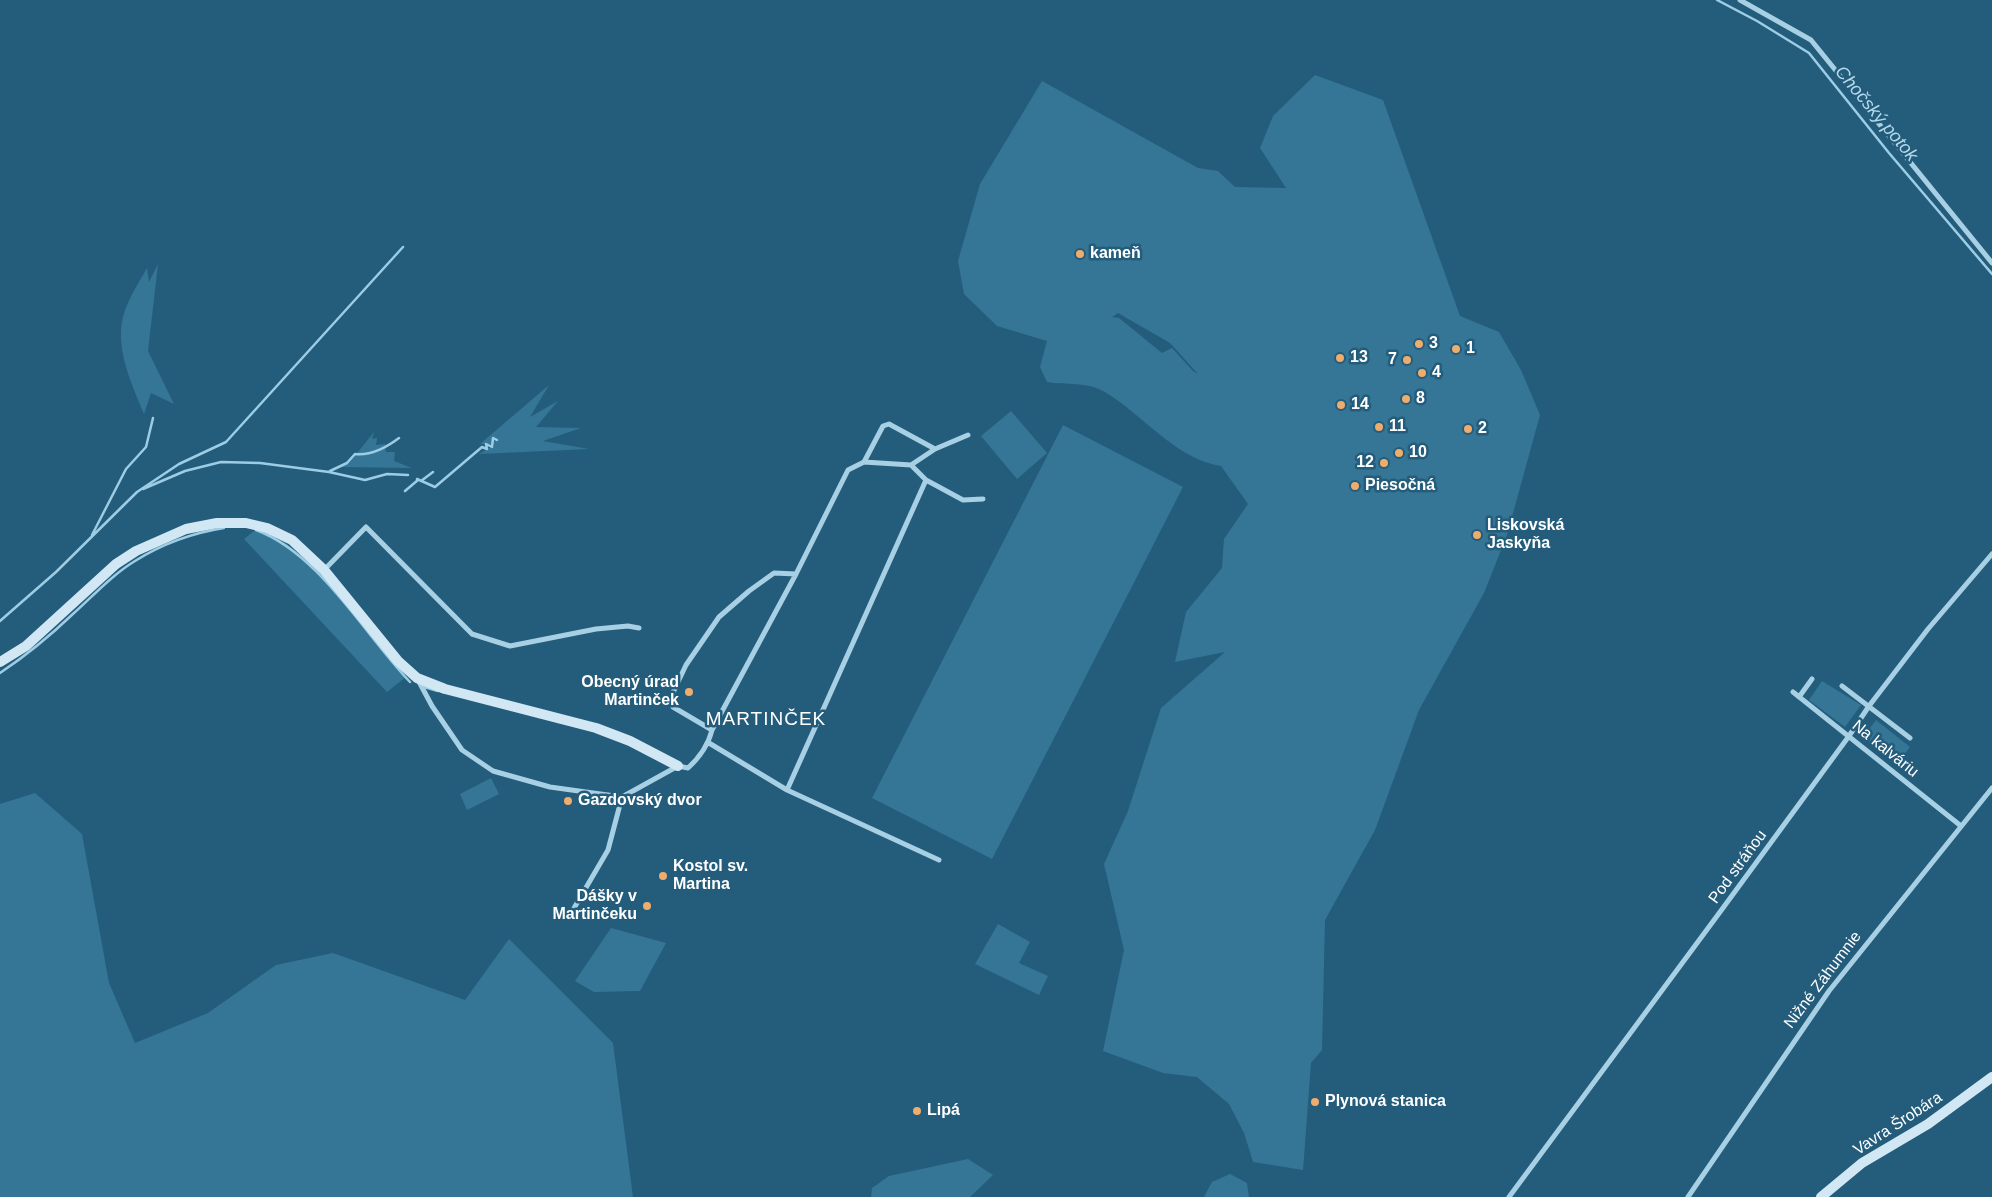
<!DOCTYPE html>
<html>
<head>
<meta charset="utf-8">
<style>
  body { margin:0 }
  canvas { display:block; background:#245c7b }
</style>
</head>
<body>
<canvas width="1992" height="1197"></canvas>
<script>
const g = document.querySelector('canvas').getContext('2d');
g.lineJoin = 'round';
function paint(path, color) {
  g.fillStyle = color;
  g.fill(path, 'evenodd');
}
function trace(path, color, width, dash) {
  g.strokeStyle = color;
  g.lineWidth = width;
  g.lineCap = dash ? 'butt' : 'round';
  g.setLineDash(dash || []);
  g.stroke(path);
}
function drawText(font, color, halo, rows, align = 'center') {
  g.font = font + ' Helvetica,sans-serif';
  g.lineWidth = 5;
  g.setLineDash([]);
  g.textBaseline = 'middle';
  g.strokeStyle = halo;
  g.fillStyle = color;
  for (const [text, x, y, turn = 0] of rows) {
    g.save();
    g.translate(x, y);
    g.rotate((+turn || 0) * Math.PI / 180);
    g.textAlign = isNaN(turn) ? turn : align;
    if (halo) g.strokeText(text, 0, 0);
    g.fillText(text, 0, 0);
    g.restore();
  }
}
paint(new Path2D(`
  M1315,75L1383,100L1460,316L1499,332L1521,370L1540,415L1507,535L1484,593L1419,710L1375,830L1325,920L1322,1050L1311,1063L1303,1170L1253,1162L1244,1133L1229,1104L1197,1077L1163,1073L1103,1051L1124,950L1104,864L1128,811L1161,708L1225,652L1175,662L1186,612L1222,568L1224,539L1248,504L1221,466C1175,459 1143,414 1103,391C1087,382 1066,385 1047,382L1040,367L1047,341L997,326L964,294L958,261L980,184L1042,81L1198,168L1218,171L1235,187L1286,188L1260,148L1273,116ZM1118,313L1170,343L1198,374L1193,371L1172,348L1162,353L1119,318L1112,317Z
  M158,264L148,351L174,404L151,393L144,414C132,385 115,349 123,317C127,300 139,283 147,268L149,282Z
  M549,385L530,417L558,401L536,427L581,428L543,441L589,449L479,454L495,445L480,444Z
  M1011,411L1047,453L1017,479L981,436Z
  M1063,425L1183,487L992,859L872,798Z
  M374,432L372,439L377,438L376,445L385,444L386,452H395L394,461L412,468L341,467L350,462Z
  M258,528L286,543L324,575L406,677L387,692L244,539Z
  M1822,681L1861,705L1845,727L1809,700Z
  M1876,720L1910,747L1897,764L1863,737Z
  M491,778L499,794L467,810L460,794Z
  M35,793L82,834L109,983L135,1043L208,1013L276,965L333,953L465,1000L509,939L613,1043L633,1197H0V804Z
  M998,924L1030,942L1019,963L1048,976L1039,995L975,964Z
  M611,928L666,943L640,991L594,992L575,981Z
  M968,1159L993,1175L970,1197H871L872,1188L889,1176Z
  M1230,1174L1247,1183L1249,1197H1204L1212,1182Z`), '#357596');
trace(new Path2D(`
  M1717,0L1757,21L1809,53L1889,153L1992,274
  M330,471L347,463L355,454C371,456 387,447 399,438
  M417,479L435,487L482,447L487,449L486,444L492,447L493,438L497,440
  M421,481L433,472
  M143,489L185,471L221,462L260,463L329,472L365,480L387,474L408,475
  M405,491L418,480
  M256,530C319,553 364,634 410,682
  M92,535L126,469L146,447L153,418
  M0,621L56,572L137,492L179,464L226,442L403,247
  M0,673C27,655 51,635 74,613C94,595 112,575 135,561C162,544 192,533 224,528
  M424,687L438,691`), '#9ccde5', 2.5);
trace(new Path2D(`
  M1740,0L1811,40L1992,263
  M864,462L883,426L889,424L935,449
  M911,465L935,449L968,435
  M324,570L366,527L472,634L510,646L596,629L628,626L639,628
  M417,678L432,706L462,750L493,771L550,787L622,797L678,766L688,768C700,757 708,746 712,730L796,574L848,470L864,462L911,465L926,480L963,500L983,499
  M1842,686L1910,738
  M1793,692L1961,826
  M1799,697L1812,679
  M712,730L673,707L670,699L686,665L719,617L749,591L774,573L796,574
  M709,743L787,790L939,860
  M787,790L926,480
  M570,915L608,850L622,797
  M1509,1197L1720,912L1849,736L1869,706L1928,629L1992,554
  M1688,1197L1829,991L1992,788`), '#a7d0e4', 5);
trace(new Path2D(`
  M0,662L26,646L116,564L136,551L186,529L217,523H246L267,528L292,540L324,570L398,661L417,678L445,689L596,728L630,741L678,766
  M1821,1197L1862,1163L1928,1124L1992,1077`), '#d1e8f4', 10);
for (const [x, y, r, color] of [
  [1080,254,5,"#eead6c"],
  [1419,344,5,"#eead6c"],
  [1456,349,5,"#eead6c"],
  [1340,358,5,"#eead6c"],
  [1407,360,5,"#eead6c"],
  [1422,373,5,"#eead6c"],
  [1406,399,5,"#eead6c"],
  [1341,405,5,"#eead6c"],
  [1379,427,5,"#eead6c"],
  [1468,429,5,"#eead6c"],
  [1399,453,5,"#eead6c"],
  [1384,463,5,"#eead6c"],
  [1355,486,5,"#eead6c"],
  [1477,535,5,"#eead6c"],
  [689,692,5,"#eead6c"],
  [568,801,5,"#eead6c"],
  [663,876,5,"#eead6c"],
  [647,906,5,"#eead6c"],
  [1315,1102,5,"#eead6c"],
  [917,1111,5,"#eead6c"]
]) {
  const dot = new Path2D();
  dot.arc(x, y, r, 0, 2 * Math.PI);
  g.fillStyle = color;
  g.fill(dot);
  trace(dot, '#245c7b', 2);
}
drawText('bold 16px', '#fff', '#245c7b', [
  ["kameň",1090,254],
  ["3",1429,344],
  ["1",1466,349],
  ["13",1350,358],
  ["7",1397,360,"right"],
  ["4",1432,373],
  ["8",1416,399],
  ["14",1351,405],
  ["11",1389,427],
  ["2",1478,429],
  ["10",1409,453],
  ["12",1374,463,"right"],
  ["Piesočná",1365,486],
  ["Liskovská",1487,526],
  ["Jaskyňa",1487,544],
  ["Obecný úrad",679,683,"right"],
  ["Martinček",679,701,"right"],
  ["Gazdovský dvor",578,801],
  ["Kostol sv.",673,867],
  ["Martina",673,885],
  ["Dášky v",637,897,"right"],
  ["Martinčeku",637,915,"right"],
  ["Plynová stanica",1325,1102],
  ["Lipá",927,1111]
], 'left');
drawText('16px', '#fff', '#245c7b', [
  ["Na kalváriu",1885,749,39],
  ["Pod stráňou",1738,867,-54],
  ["Nižné Záhumnie",1823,980,-53],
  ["Vavra Šrobára",1898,1124,-33]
]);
drawText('italic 18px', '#b3d9ec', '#245c7b', [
  ["Chočský potok",1876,114,50]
]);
g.letterSpacing = '1px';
drawText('19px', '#fff', '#245c7b', [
  ["MARTINČEK",766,720]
]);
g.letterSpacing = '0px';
</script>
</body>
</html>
